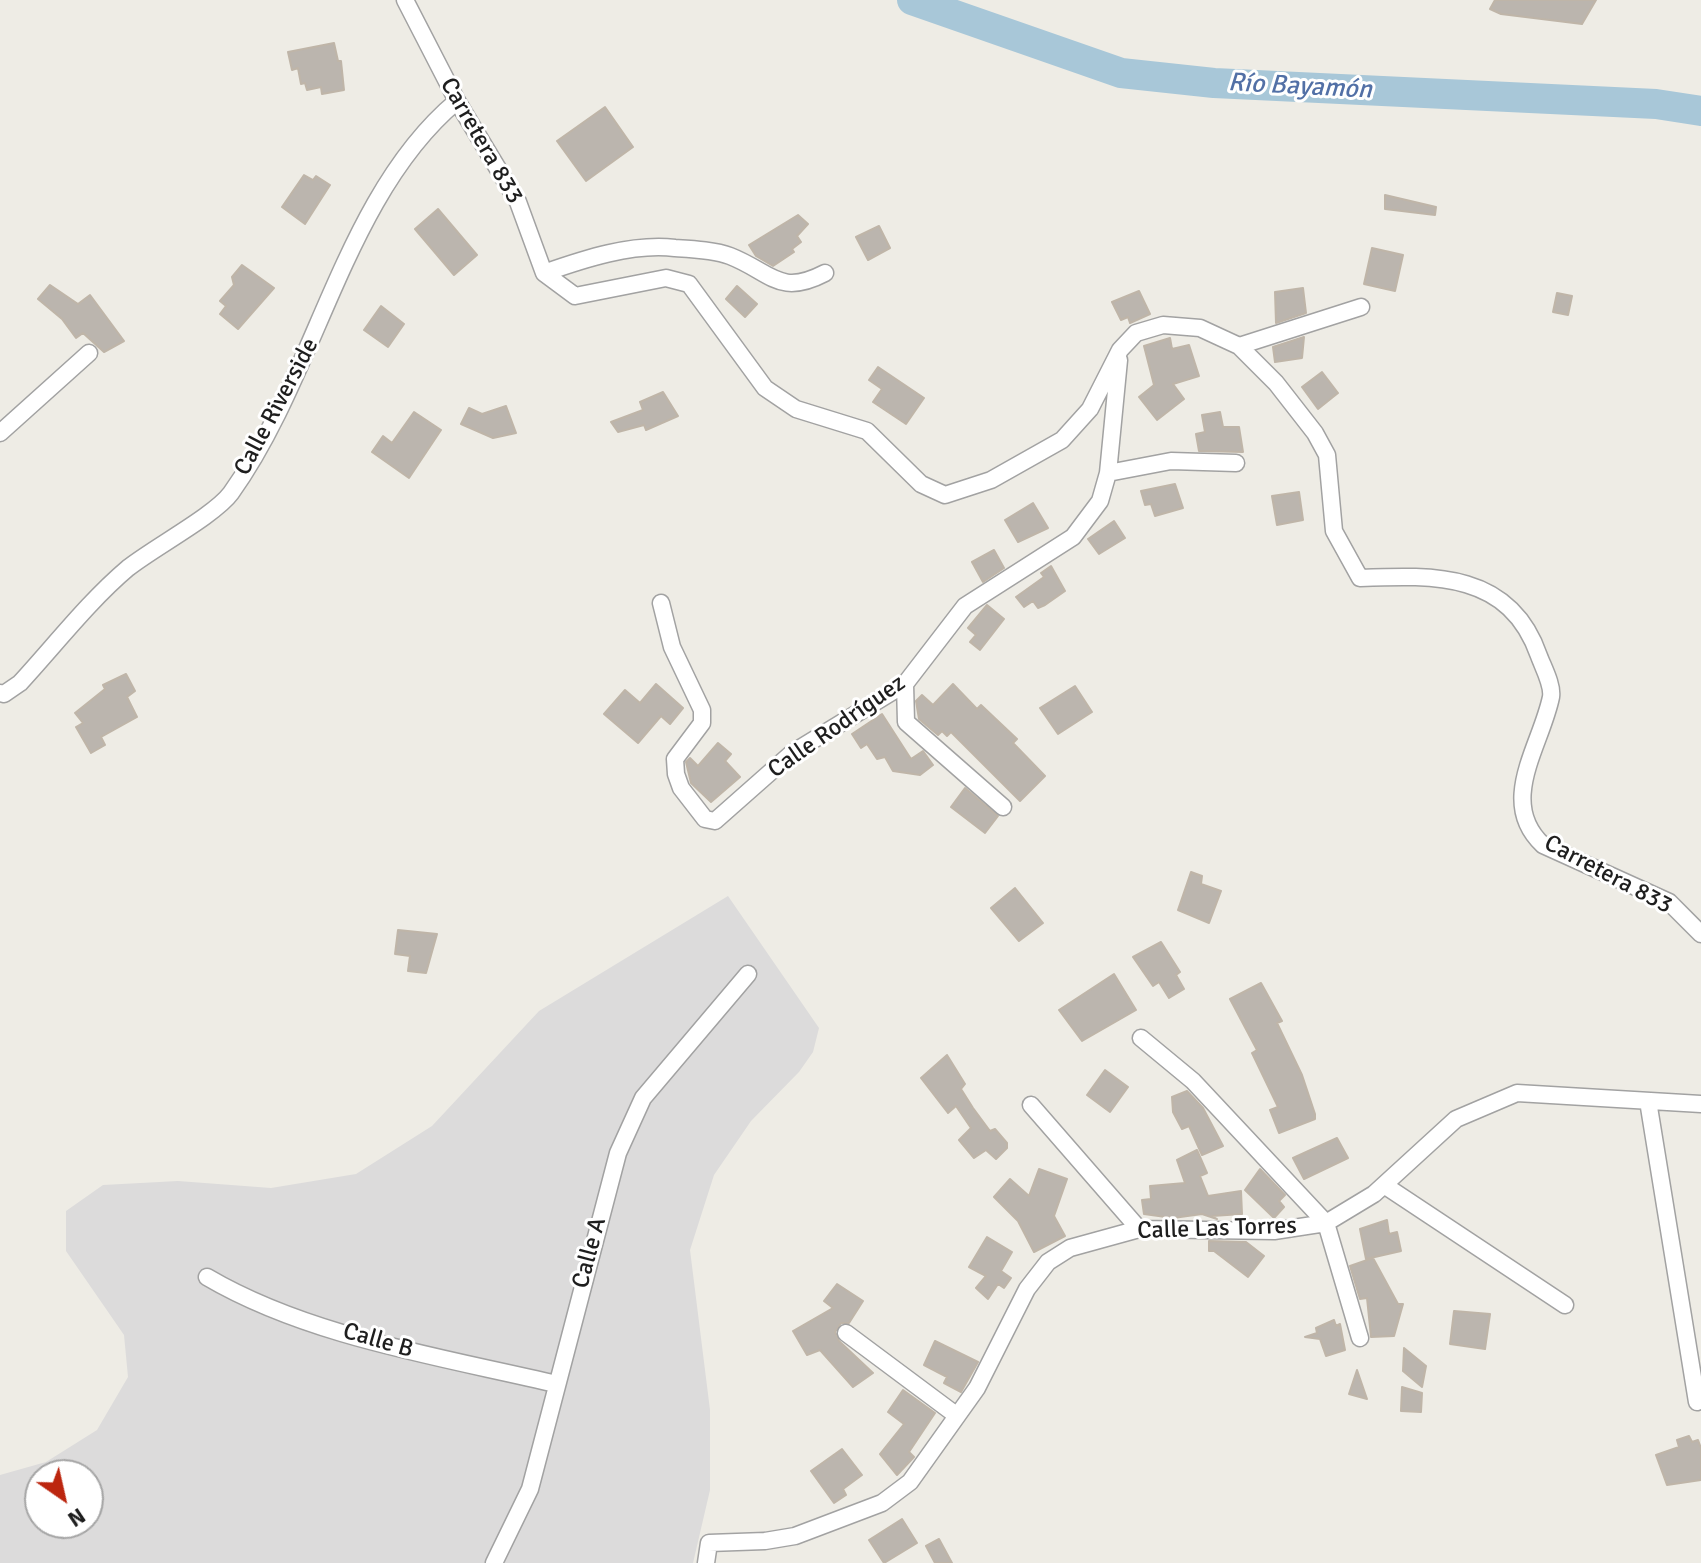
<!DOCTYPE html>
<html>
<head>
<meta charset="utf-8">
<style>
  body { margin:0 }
  #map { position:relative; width:1701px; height:1563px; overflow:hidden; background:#eeece5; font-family:Signika,sans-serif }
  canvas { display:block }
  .north { position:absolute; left:24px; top:1459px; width:80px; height:80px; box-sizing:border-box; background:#fff; border:2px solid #a5a5a5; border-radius:50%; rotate:146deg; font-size:22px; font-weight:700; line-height:32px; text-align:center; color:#1e1e1e }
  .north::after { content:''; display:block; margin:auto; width:28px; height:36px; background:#bc260f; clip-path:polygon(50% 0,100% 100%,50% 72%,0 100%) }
</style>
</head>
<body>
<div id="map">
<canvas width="1701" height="1563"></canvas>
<div class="north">N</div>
</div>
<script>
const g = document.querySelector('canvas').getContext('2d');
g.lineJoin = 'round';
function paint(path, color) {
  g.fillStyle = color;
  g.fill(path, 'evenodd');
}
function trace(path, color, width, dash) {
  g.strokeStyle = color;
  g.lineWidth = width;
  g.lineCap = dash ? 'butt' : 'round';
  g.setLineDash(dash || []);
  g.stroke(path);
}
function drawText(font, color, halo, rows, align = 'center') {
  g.font = font + ' Signika,sans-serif';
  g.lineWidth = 6;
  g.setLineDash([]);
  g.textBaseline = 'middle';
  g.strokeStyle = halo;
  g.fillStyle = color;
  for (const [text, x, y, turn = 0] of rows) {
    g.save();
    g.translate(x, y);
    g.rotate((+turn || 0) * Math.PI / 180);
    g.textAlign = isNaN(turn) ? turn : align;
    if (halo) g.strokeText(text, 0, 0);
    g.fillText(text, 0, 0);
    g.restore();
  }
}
paint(new Path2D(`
  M728,896L819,1028L813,1052L799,1072L751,1121L714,1175L690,1250L710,1410V1490L693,1563H0V1475L46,1462L97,1430L128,1377L124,1335L66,1251V1211L103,1185L178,1181L271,1188L356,1174L432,1126L539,1011ZM40,1475H88V1523H40Z`), '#dcdbdb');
trace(new Path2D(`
  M912,0L1121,73L1214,83L1656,104L1701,111`), '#a8c7d8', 30);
const building = new Path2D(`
  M1495,0H1596L1582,24L1501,14L1490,9Z
  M334,43L338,61H341L344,90L322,94L321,87L307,90L305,83L301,84L298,68L292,70L288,52Z
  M605,107L633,147L586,181L557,141Z
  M304,175L313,180L316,176L330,185L305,224L282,207Z
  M1385,195L1436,207L1435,215L1385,209Z
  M438,209L477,255L454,275L415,229Z
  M798,215L808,224L797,236L801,242L792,249L794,252L773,266L756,256L749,245Z
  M879,226L890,248L868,260L856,237Z
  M1372,248L1403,255L1395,291L1364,284Z
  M242,265L274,288L238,329L220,314L226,306L220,301L234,285L232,277Z
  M50,285L78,304L90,295L124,341L104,352L83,333L76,338L62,319L38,299Z
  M737,286L757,304L745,317L726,299Z
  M1303,288L1306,313L1276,323L1275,292Z
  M1139,291L1150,314L1130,323L1128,317L1121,320L1112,302Z
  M1557,293L1572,296L1568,315L1553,312Z
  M381,306L404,324L388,347L364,330Z
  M1304,337L1302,358L1275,362L1273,347Z
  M1170,338L1172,349L1189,345L1199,376L1173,384L1184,399L1157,420L1139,397L1154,385L1144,346Z
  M878,367L924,398L906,424L873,402L882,389L869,380Z
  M1322,372L1338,393L1318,409L1302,387Z
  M663,392L678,416L646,430L644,425L618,432L611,422L643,410L640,402Z
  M506,406L516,433L493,438L461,424L469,408L482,414Z
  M414,412L441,430L409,478L372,452L383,436L392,443Z
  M1220,412L1223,427H1239L1243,452L1199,451L1196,434L1205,432L1202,415Z
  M1175,484L1183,508L1155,516L1151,504L1145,505L1141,491Z
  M1299,492L1303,520L1277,525L1272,496Z
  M1033,503L1048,528L1018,542L1005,520Z
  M1114,521L1125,538L1099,554L1088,539Z
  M994,550L1004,568L983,582L972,562Z
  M1051,566L1065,591L1045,605L1038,608L1033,601L1024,607L1016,597L1044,577L1041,573Z
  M987,605L1004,619L980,650L970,642L976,635L968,628Z
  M126,674L135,691L127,697L137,717L101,737L105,745L91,753L76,727L83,723L75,713L105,689L103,685Z
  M656,684L683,708L670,724L661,716L638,743L604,714L625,690L640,703Z
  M953,684L977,709L981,705L1017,739L1013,743L1045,776L1020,801L951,732L947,736L942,731L938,735L919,719L916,701L922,695L933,705Z
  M1075,686L1092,712L1058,734L1040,708Z
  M882,714L911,759L923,751L933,765L920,775L893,771L885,757L877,759L867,744L861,748L852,734Z
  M718,743L731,754L725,761L740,777L711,802L691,783L686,762L690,758L698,766Z
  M965,788L998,816L985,833L951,807Z
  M1191,872L1202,876L1201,884L1221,891L1209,923L1178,910Z
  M1015,888L1043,923L1019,941L991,908Z
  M398,930L437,934L426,973L408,971L410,956L395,954Z
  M1161,942L1180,972L1176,975L1184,989L1169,998L1159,982L1153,986L1133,957Z
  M1114,974L1136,1010L1082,1041L1059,1010Z
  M1261,983L1282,1021L1277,1023L1302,1075L1315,1114V1119L1279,1133L1270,1110L1278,1107L1252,1053L1257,1050L1230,999Z
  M947,1055L965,1084L961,1089L973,1108L990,1131L995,1129L1007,1143V1148L996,1159L986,1150L974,1158L959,1140L971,1128L956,1106L948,1113L921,1078Z
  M1105,1070L1128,1087L1110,1112L1087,1095Z
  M1187,1091L1203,1108L1223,1146L1202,1155L1189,1126L1182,1129L1173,1112L1172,1097Z
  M1337,1138L1348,1158L1304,1179L1293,1158Z
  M1197,1150L1207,1173L1200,1176L1208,1196L1241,1191L1242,1214L1212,1216L1217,1219L1202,1214L1173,1218L1144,1214L1142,1200L1151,1199L1150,1186L1185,1183L1177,1160Z
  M1039,1169L1067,1179L1054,1216L1065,1236L1034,1252L1018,1221L994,1197L1010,1179L1029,1196Z
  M1260,1169L1285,1195L1279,1201L1284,1207L1274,1218L1245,1190Z
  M1387,1220L1389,1234L1397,1232L1401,1251L1366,1259L1360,1229Z
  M987,1237L1012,1252L1001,1271L1011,1278L1004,1288L998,1284L988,1299L976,1288L986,1276L969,1267Z
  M1209,1241L1246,1242L1264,1256L1248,1277L1214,1251H1209Z
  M1373,1258L1398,1304H1403L1394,1336L1371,1337L1367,1298L1360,1299L1350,1266Z
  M837,1284L863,1301L849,1323H841L835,1332L839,1341L873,1373L853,1387L820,1350L807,1355L793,1331L833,1308L824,1301Z
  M1454,1311L1490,1314L1485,1349L1450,1344Z
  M1334,1320L1336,1326L1340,1324L1345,1350L1326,1356L1320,1339L1305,1337L1317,1333L1316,1328Z
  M935,1341L978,1362L961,1392L944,1383L947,1377L924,1365Z
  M1404,1348L1426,1366L1422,1387L1403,1371Z
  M1357,1370L1367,1399L1349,1394Z
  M1402,1387L1422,1393L1421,1412L1401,1411Z
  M903,1390L935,1413L909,1452L914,1457L897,1475L880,1454L904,1424L888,1412Z
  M1689,1436L1692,1442L1698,1440L1701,1448V1480L1667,1485L1656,1455L1679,1447L1677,1440Z
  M842,1449L862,1475L843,1489L846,1495L834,1503L811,1471Z
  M902,1519L917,1543L884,1563L869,1540Z
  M939,1539L952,1563H935L926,1546Z`);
paint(building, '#bbb5ae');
trace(building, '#bfb5a8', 2);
const minor = new Path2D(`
  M405,0L457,101L518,202L544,273L575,296L666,278L689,284L765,388L796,409L867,431L921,484L945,495L991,480L1062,440L1090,409L1120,350L1136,333L1163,325L1200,328L1239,346L1276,383L1315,433L1327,455L1334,531L1360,578C1435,575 1510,572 1539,656C1543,667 1553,685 1551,697C1541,746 1497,802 1543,845L1669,902L1701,934
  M544,273C584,259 632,243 675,248C692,249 715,250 730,256C771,272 779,297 825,273
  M1239,346L1361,307
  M0,433L89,353
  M1108,473L1171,461L1236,463
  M661,603L672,647L702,710V723L675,759L676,774L681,788L705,819L715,821L792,753L905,684L965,606L1073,537L1100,501L1108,473L1119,360
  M905,684L906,722L1003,807
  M0,693L4,694L20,683C55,645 89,601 128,568C153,548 215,515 231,493C317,373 344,195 457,101
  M1141,1038L1193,1081L1326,1223L1360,1338
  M1648,1101L1697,1402
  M1031,1105L1139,1229
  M1384,1185L1565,1305
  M207,1277C309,1337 442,1357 556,1384
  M846,1333L956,1415
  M494,1563L530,1489L618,1153L643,1098L748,974
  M706,1563L709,1543L765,1541L795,1536L882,1503L910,1482L977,1388L1027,1289L1048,1262L1070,1248L1139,1229L1274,1231L1326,1223L1374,1194L1456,1119L1517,1093L1701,1104`);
trace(minor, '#a2a2a2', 19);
trace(minor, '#fff', 16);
drawText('24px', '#1e1e1e', '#fff', [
  ["Carretera 833",481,141,60],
  ["Calle Riverside",277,407,-62],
  ["Calle Rodríguez",837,727,-35],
  ["Carretera 833",1608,875,28],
  ["Calle Las Torres",1217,1229,-2],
  ["Calle A",590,1253,-75],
  ["Calle B",378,1341,16]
]);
drawText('italic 26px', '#5270a6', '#fff', [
  ["Río Bayamón",1300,87,3]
]);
</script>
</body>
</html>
